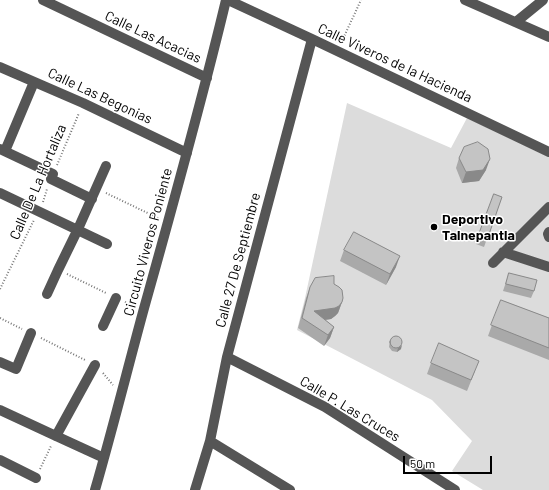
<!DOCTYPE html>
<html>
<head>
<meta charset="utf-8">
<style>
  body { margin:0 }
  #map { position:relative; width:549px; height:490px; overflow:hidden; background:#fff; font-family:Barlow,sans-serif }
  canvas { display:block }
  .scale { position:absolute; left:403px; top:456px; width:89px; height:18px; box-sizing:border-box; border:2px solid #000; border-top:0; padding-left:5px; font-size:12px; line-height:14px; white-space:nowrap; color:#000; -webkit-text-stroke:3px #fff; paint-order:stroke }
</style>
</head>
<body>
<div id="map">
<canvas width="549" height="490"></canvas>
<div class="scale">50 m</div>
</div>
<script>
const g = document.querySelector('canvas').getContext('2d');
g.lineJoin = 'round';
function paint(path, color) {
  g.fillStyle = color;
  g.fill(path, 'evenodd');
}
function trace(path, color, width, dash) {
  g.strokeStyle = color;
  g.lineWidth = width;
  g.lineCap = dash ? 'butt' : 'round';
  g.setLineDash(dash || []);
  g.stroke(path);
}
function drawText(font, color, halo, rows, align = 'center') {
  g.font = font + ' Barlow,sans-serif';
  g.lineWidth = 3;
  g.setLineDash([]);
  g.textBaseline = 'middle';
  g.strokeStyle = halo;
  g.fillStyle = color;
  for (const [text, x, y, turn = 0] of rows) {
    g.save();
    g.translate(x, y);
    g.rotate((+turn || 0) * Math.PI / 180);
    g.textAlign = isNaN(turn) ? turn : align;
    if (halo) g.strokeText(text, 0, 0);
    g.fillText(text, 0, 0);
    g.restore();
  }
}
paint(new Path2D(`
  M347,103L451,148L467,118L549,157V490H483L452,471L472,441L432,400L297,330L305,298Z`), '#dcdcdc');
trace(new Path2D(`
  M342,41L361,0
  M57,165L79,113
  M106,193L158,218
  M43,202L47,189
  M67,274L106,293
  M0,289L34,220
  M125,302L133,306
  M0,318L22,329
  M41,338L85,360
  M103,373L113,385
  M40,469L51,446`), '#777', 2, [1, 2]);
trace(new Path2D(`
  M43,0L207,78
  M228,0L312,39L549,152
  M465,0L549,37
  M516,22L543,0
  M0,67L83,103L187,153
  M0,149L53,174
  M5,151L34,82
  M51,179L92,199
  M0,193L107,244
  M549,232L548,234L549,237
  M503,252L549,267
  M493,263L549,207
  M47,294L58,270L78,229L106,166
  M103,326L116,298
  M227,357L325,407L455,490
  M0,362L16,369L31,333
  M0,410L56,436L104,458
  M56,436L95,365
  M210,441L290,490
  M0,460L36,478
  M95,490C112,431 127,371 143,312C172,208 201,105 226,0
  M195,490L210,441L227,357L312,39`), '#555', 10);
paint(new Path2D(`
  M459,158L486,170L479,181L462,183L456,168Z
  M494,194L502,197L484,247L476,244Z
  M344,250L396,267L386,285L340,261Z
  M509,273L534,291L531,298L503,291Z
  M334,284L342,302L338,313L335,316L331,319L325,320L334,327L330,338L324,346L298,328L306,298L310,287Z
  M501,300L549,318V360L488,336Z
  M390,340L401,349L397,352L392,351L389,347Z
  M431,363L475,371L467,391L427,374Z`), '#a9a9a9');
paint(new Path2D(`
  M490,159L486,170L479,181L462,183L466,172Z
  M400,256L396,267L386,285L390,274Z
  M342,302L338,313L335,316L331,319L310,322L314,311Z
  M334,327L330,338L324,346L328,335Z
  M402,345L401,349L397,352L398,348Z`), '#898989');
const building = new Path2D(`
  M478,142L488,149L490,159L483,170L466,172L459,158L464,147Z
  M494,194L502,197L487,240L478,237Z
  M354,232L400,256L390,274L344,250Z
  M509,273L537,280L534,291L506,284Z
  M334,276V284L339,287L342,290L343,298L342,302L339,306L335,308L314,311L334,327L328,335L302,318L310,287L315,278Z
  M501,300L549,318V348L491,325Z
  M390 342a6 6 0 1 1 12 0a6 6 0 1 1-12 0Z
  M439,343L479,361L471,380L431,363Z`);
paint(building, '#c4c4c4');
trace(building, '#898989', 1);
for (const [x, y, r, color] of [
  [434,227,4,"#000"]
]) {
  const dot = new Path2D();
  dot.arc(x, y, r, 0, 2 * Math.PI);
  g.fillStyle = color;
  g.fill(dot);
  trace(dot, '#fff', 1.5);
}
drawText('14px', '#000', '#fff', [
  ["Calle Las Acacias",153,37,25],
  ["Calle Viveros de la Hacienda",395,63,25],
  ["Calle Las Begonias",100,96,25],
  ["Calle De La Hortaliza",38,182,-67],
  ["Circuito Viveros Poniente",148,242,-75],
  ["Calle 27 De Septiembre",238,260,-75],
  ["Calle P. Las Cruces",350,409,31]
]);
drawText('bold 14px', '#000', '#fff', [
  ["Deportivo",442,219],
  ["Talnepantla",442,235]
], 'left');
</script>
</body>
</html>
